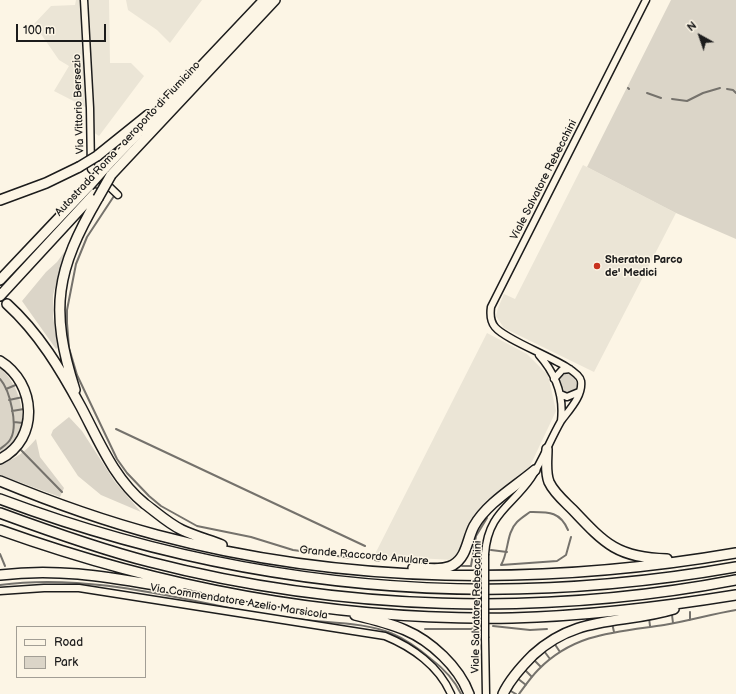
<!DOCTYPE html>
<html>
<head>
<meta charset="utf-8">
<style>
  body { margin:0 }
  #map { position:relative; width:736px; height:694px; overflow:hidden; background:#fcf5e5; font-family:"Balsamiq Sans",sans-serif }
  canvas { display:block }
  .legend { position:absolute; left:16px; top:626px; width:130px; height:52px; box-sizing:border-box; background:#fcf5e5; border:1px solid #a29e95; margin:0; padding:5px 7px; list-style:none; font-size:12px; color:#1c1c1c }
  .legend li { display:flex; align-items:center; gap:8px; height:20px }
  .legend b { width:20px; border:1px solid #a29e95 }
  .north { position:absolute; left:680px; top:16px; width:40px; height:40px; -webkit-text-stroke:3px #fcf5e5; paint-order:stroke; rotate:320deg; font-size:11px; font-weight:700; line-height:16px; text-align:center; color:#1c1c1c }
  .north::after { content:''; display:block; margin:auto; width:14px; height:18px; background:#1c1c1c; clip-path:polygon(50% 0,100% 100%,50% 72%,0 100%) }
  .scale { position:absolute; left:16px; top:24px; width:90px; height:18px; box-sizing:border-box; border:2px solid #1c1c1c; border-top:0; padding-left:5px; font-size:12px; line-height:14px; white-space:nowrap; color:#1c1c1c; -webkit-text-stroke:3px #fcf5e5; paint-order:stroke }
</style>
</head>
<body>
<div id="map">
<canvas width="736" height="694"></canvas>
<ul class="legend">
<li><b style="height:5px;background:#fcf5e5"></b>Road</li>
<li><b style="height:11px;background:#dbd5c8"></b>Park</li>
</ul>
<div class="north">N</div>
<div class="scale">100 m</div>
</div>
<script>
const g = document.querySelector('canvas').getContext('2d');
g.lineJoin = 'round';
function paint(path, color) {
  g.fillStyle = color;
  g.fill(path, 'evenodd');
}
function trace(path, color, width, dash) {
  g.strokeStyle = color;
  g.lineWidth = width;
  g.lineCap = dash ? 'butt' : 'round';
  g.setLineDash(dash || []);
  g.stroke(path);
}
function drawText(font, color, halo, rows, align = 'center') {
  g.font = font + ' "Balsamiq Sans",sans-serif';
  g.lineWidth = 3;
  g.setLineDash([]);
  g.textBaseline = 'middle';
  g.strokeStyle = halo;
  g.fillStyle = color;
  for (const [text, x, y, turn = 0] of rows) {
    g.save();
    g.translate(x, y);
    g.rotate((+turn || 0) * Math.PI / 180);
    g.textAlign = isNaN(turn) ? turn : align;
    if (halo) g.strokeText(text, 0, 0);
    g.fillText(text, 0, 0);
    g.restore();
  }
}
paint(new Path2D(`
  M76,0H109L110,63H131L144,76L99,136L93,132V111L54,91L69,66L59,60L34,24L51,6L75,5Z
  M126,0H202L170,43L157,30L128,10Z
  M583,165L676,213L594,372L504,328L496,316L498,308L504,294L515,299Z
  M487,333L527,354L548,375L556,411L530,466L480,510L472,521L455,560L374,556Z`), '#ebe5d6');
paint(new Path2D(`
  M671,0H736V239L676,213L587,167Z
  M65,251L53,295V317L58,347L56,349L22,301L46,272L57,262Z
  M0,368C16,381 27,410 20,431C16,442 9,448 0,455Z
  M564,372H570L575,376L577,387L572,392L566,393L562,388L559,379Z
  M69,417L82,431L115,482L141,512L101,495L78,476L51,435L53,430Z
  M36,439L40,457L64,488L60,497L0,475V464C16,459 25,452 36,439Z`), '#dbd5c8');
trace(new Path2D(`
  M628,88L629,89
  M727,89L733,90L736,93
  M647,93L661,98
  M672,99L687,101L703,93L720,88
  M114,196L87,237L76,264L67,310V323L69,348L77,375L117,459L127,473L149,496L161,506L197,526L251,537L293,550L352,558
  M0,379C10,390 18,425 11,438C9,443 4,446 0,449
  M6,389L18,384
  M9,400L23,397
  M12,411L24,409
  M14,422L23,423
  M116,429L365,546
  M19,448L62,492
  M568,530C560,511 548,512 530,512C526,515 521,518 517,522C506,533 509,552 501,565L557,561L566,555L571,537
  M491,550L507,552
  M473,552L477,551
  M0,554L5,566
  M375,560L379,561
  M462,566H471L476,536L487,518
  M0,585C82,574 164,595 244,611
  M690,612V620
  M672,615L673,623
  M649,618L650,626
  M296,619C325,623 367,622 393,634C407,640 419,649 431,659C443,668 455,681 461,694
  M612,623L614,632
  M493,626L530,630L547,629
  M425,629H471L478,627
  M554,643L560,652
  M544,651L550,659
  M533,659L541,667
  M524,669L532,677
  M517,678L526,685
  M509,690L516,694
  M519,694C525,686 531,677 538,670C574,633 616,632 664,625C688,621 712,614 736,610`), '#75726c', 2);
const minor = new Path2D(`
  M84,0L90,108L91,169L118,195
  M539,355C555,373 564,396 561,421
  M554,379L562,370L570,369
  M560,394L567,397L579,392
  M485,554C488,513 511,507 531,478C543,460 550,440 561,421C569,410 583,396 581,381C578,365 508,343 495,327C490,321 490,314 491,307L646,0
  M0,591L44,588H79L385,636C412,647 439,666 451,694
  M485,638L486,694`);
const highway = new Path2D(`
  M97,156L148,115
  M105,168L264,0
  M111,175L275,0
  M0,200L46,183L79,167
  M0,280L89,186
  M0,296L95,193
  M7,304C39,333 61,370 81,407C99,441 114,479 145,504C156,512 169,524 182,530C195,536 209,540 222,545
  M0,361C36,383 40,439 0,459
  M75,390C49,309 56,270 98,198
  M547,449C547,460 545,472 549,482C554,493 565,502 573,510C605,544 618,558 667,559
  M0,481C51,502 104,521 157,535C345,585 545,586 736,553
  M0,499C240,589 483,612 736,567
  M0,513C49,531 99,549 150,562C340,611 544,617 736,580
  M0,530C165,589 337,621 512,618C587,616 662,607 736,595
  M413,568C426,568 442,571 453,565C467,557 467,539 474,526C487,503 515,487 535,470
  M0,575C64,567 117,579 179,589
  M355,615C372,619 389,623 405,630C431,641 459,667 469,694
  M503,694C510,679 521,667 533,655C577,614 622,625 674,609`);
trace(minor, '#1c1c1c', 9);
trace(highway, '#1c1c1c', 12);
trace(minor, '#fcf5e5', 6);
trace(highway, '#fcf5e5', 9);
const minorBridge = new Path2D(`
  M485,638V554`);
const highwayBridge = new Path2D(`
  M79,167L97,156
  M89,186L105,168
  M98,198L111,175`);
trace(minorBridge, '#1c1c1c', 9, []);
trace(highwayBridge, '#1c1c1c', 12, []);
trace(minorBridge, '#fcf5e5', 6);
trace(highwayBridge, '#fcf5e5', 9);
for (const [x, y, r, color] of [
  [597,266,4,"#c8321e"]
]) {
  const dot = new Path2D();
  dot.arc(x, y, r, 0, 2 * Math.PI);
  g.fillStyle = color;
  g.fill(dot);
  trace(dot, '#fcf5e5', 1.5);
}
drawText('11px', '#1c1c1c', '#fcf5e5', [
  ["Via Vittorio Bersezio",79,104,-92],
  ["Autostrada Roma - aeroporto di Fiumicino",128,139,-47],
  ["Viale Salvatore Rebecchini",544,180,-63],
  ["Grande Raccordo Anulare",364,556,5],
  ["Via Commendatore Azelio Marsicola",239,602,9],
  ["Viale Salvatore Rebecchini",477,607,-89]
]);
drawText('bold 11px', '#1c1c1c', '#fcf5e5', [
  ["Sheraton Parco",605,260],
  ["de' Medici",605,273]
], 'left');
</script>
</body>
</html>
